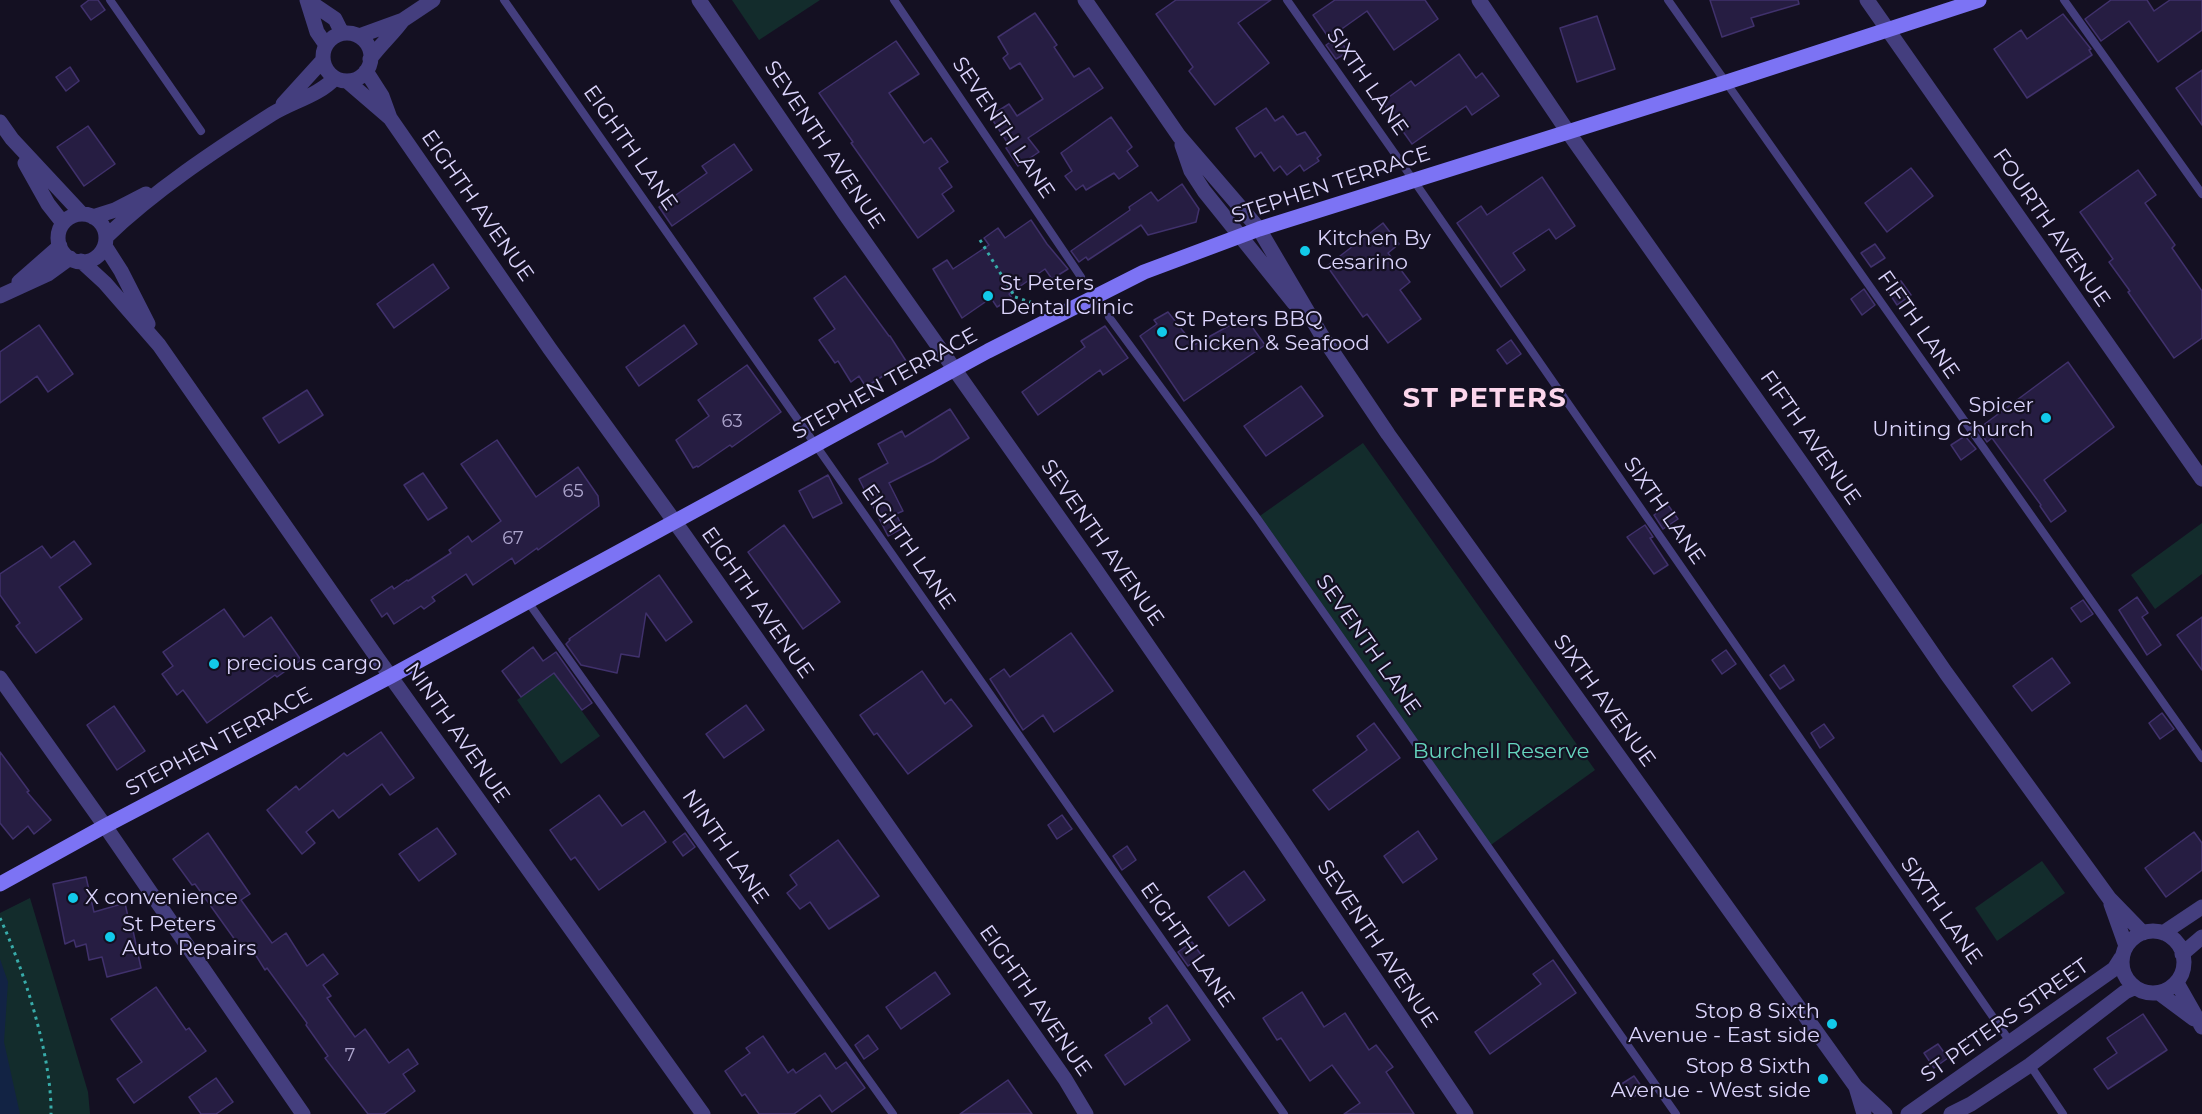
<!DOCTYPE html>
<html>
<head>
<meta charset="utf-8">
<style>
  body { margin:0 }
  canvas { display:block; background:#141022 }
</style>
</head>
<body>
<canvas width="2202" height="1114"></canvas>
<script>
const g = document.querySelector('canvas').getContext('2d');
g.lineJoin = 'round';
function paint(path, color) {
  g.fillStyle = color;
  g.fill(path, 'evenodd');
}
function trace(path, color, width, dash) {
  g.strokeStyle = color;
  g.lineWidth = width;
  g.lineCap = dash ? 'butt' : 'round';
  g.setLineDash(dash || []);
  g.stroke(path);
}
function drawText(font, color, halo, rows, align = 'center') {
  g.font = font + ' Montserrat,sans-serif';
  g.lineWidth = 4.5;
  g.setLineDash([]);
  g.textBaseline = 'middle';
  g.strokeStyle = halo;
  g.fillStyle = color;
  for (const [text, x, y, turn = 0] of rows) {
    g.save();
    g.translate(x, y);
    g.rotate((+turn || 0) * Math.PI / 180);
    g.textAlign = isNaN(turn) ? turn : align;
    if (halo) g.strokeText(text, 0, 0);
    g.fillText(text, 0, 0);
    g.restore();
  }
}
paint(new Path2D(`
  M732,0H820L759,40Z
  M1363,443L1595,770L1488,847L1257,518Z
  M2202,523V574L2155,609L2131,575Z
  M554,673L600,736L561,764L517,700Z
  M2042,861L2065,893L1997,941L1975,908Z
  M30,898L88,1092L90,1114H0V913Z`), '#132c2c');
paint(new Path2D(`
  M0,959L8,982L4,1042L20,1114H0Z`), '#122344');
const building = new Path2D(`
  M89,0H98L105,10L91,20L81,6Z
  M1176,0H1271L1238,23L1269,63L1215,105L1189,71L1193,67L1156,14Z
  M1335,0H1425L1438,19L1394,50L1367,11L1329,38L1313,15Z
  M1710,0H1798L1799,4L1751,18L1754,26L1722,37Z
  M2111,0H2147L2154,11L2170,0H2202V30L2158,62L2129,21L2101,41L2085,19Z
  M1035,13L1057,45L1054,47L1074,77L1089,68L1103,88L1028,138L1039,152L1018,166L1006,148L1009,145L990,116L1009,104L1017,116L1043,99L1020,63L1010,69L1003,58L1008,54L998,37Z
  M2063,14L2091,49L2089,50L2092,55L2027,98L1994,49L2021,30L2027,39Z
  M1597,16L1615,69L1577,82L1560,28Z
  M1338,37L1348,52L1336,59L1326,45Z
  M896,41L919,74L889,93L924,143L931,138L948,162L939,168L952,187L942,194L954,211L918,238L851,143L853,142L819,93Z
  M1459,54L1476,78L1482,73L1499,96L1472,115L1466,106L1412,144L1382,102L1411,81L1415,86Z
  M70,67L79,81L66,91L56,77Z
  M2202,70V125L2176,88Z
  M1266,108L1275,121L1283,116L1297,135L1305,132L1321,155L1317,158L1319,161L1304,171L1300,165L1287,175L1280,166L1274,171L1261,152L1255,157L1236,128Z
  M1111,117L1132,147L1127,151L1138,166L1119,179L1114,173L1086,190L1083,185L1076,190L1065,176L1072,171L1061,153Z
  M88,126L115,164L84,186L57,147Z
  M734,144L752,170L672,226L659,207L707,173L702,166Z
  M1911,168L1933,196L1887,232L1865,203Z
  M2138,170L2156,195L2145,203L2175,245L2172,248L2202,291V338L2174,358L2128,292L2130,291L2109,262L2113,259L2080,212Z
  M1542,177L1575,226L1556,239L1549,229L1513,253L1525,270L1501,287L1457,223L1481,206L1487,215Z
  M1182,184L1199,209L1196,222L1148,235L1141,225L1088,260L1086,257L1079,262L1071,251L1130,210L1129,207L1151,192L1158,201Z
  M1031,220L1047,244L1068,269L1052,279L1045,269L1009,294L1012,298L997,307L991,298L962,318L933,269L947,260L953,269L989,245L984,238L998,228L1005,238Z
  M1383,223L1399,244L1388,253L1410,282L1400,290L1421,319L1388,343L1367,314L1363,317L1327,266Z
  M1875,244L1885,258L1871,267L1861,253Z
  M433,264L449,288L394,328L377,304Z
  M845,276L889,336H890L906,361L866,387L859,376L851,382L838,361L835,363L819,340L835,329L814,298Z
  M1901,281L1911,295L1897,305L1887,290Z
  M1864,289L1875,305L1862,315L1851,299Z
  M1168,312L1194,345L1245,317L1265,345L1184,401L1140,336L1157,324L1154,320Z
  M39,325L73,374L48,392L37,376L0,403V352Z
  M684,325L697,344L639,386L626,367Z
  M1105,326L1128,358L1103,375L1100,370L1038,415L1022,392L1085,347L1081,341Z
  M1511,340L1521,354L1507,364L1497,350Z
  M2068,362L2114,427L2044,480L2066,511L2051,522L2040,506L2041,505L1992,438L1987,442L1978,429Z
  M747,365L781,412L732,447L730,445L698,467L697,466L693,468L676,440L709,416L698,400Z
  M1301,386L1323,416L1266,456L1244,426Z
  M307,390L323,415L279,443L263,418Z
  M950,409L969,438L933,461L889,483L903,511L896,514L903,528L888,536L859,479L888,463L878,444L902,431L905,437Z
  M1965,436L1976,449L1961,460L1951,445Z
  M497,440L536,497L578,467L598,496L599,506L538,550L537,548L515,564L512,558L473,585L466,574L432,597L435,601L424,609L421,606L394,624L387,613L382,617L371,600L392,586L394,589L407,580L408,581L451,553L449,550L468,536L472,542L501,521L461,464Z
  M423,473L447,508L428,520L404,485Z
  M828,475L842,503L813,518L799,491Z
  M1668,505L1678,519L1663,529L1654,515Z
  M784,525L840,602L803,629L748,552Z
  M1645,525L1653,537L1650,538L1668,565L1654,574L1627,537Z
  M74,541L91,564L59,587L82,619L36,653L16,626L20,623L0,595V574L42,546L51,558Z
  M659,575L692,622L666,641L646,613L639,657L621,654L617,673L581,665L566,644L570,640L569,639Z
  M2137,597L2148,613L2142,617L2161,645L2147,655L2119,610Z
  M2083,600L2093,614L2081,622L2071,608Z
  M224,609L244,637L271,617L301,660L277,677L275,675L207,723L183,690L177,695L162,674L173,666L163,652Z
  M2202,617V670L2177,635Z
  M1071,633L1113,691L1054,732L1043,715L1023,730L990,679L1004,669L1010,677Z
  M533,647L543,661L556,652L592,703L582,710L554,673L521,697L502,671Z
  M1726,650L1736,664L1722,674L1712,660Z
  M2052,658L2070,683L2032,711L2013,686Z
  M1784,665L1794,680L1780,689L1770,675Z
  M922,671L945,704L951,699L972,726L908,774L877,733L874,735L860,715Z
  M746,705L764,730L724,758L706,734Z
  M114,706L145,751L117,770L87,725Z
  M2162,713L2174,729L2160,739L2149,723Z
  M1374,723L1400,758L1329,810L1313,790L1367,750L1357,736Z
  M1824,724L1834,738L1820,748L1811,733Z
  M381,732L414,778L390,795L382,784L339,818L333,810L306,832L315,843L302,854L267,810L296,786L299,790L344,753L347,756Z
  M0,752L29,791L27,792L51,820L34,834L28,826L13,839L0,823Z
  M599,795L622,826L644,811L666,842L599,890L575,857L571,860L550,830Z
  M1062,815L1072,829L1057,839L1048,825Z
  M437,828L456,854L419,881L399,854Z
  M1418,831L1437,859L1403,883L1384,856Z
  M2194,832L2202,843V870L2166,897L2145,868Z
  M208,833L250,894L241,900L272,943L286,933L307,966L323,954L338,974L323,985L331,996L327,998L355,1037L365,1029L389,1063L408,1049L418,1064L403,1074L415,1091L384,1114H368L325,1058L328,1056L306,1025L307,1023L267,968L265,970L250,946L243,951L195,884L192,885L173,859Z
  M685,833L695,847L683,856L673,842Z
  M838,840L879,896L829,929L810,902L800,909L787,893L797,885L790,875Z
  M1127,846L1136,860L1122,870L1113,856Z
  M1244,871L1265,900L1229,926L1208,897Z
  M86,877L94,912L125,903L130,926H132L141,968L107,977L102,957L89,960L86,944L76,947L74,940L65,944L53,884Z
  M1192,942L1202,956L1188,966L1178,952Z
  M1553,960L1576,993L1490,1054L1475,1032L1541,984L1533,974Z
  M935,972L950,994L901,1029L886,1007Z
  M156,987L186,1030L189,1028L206,1051L134,1103L117,1079L142,1062L111,1019Z
  M1302,992L1324,1027L1345,1013L1369,1050L1376,1045L1393,1067L1386,1072L1414,1114H1344L1360,1103L1332,1065L1310,1081L1281,1038L1277,1040L1263,1018Z
  M1167,1005L1190,1040L1125,1085L1105,1055L1152,1023L1149,1018Z
  M2143,1014L2167,1050L2108,1089L2094,1069L2117,1053L2107,1038Z
  M868,1035L878,1049L864,1059L855,1045Z
  M763,1036L788,1073L793,1069L796,1073L825,1053L836,1069L846,1062L865,1088L832,1112L820,1095L794,1114H759L745,1094L742,1096L725,1071L750,1053L746,1048Z
  M1938,1044L1948,1058L1934,1068L1924,1053Z
  M1634,1076L1644,1090L1630,1099L1620,1085Z
  M216,1078L233,1102L216,1114H201L189,1097Z
  M1008,1080L1032,1114H960Z`);
paint(building, '#261d42');
trace(building, '#40316c', 1.5);
trace(new Path2D(`
  M980,240L1015,297
  M1015,312V297L1033,303
  M0,918C24,970 52,1057 51,1114`), '#38acaa', 3, [3, 4.5]);
trace(new Path2D(`
  M110,0L201,131
  M504,0L1284,1114
  M894,0L1081,277
  M1287,0L1414,181L2011,1043
  M1668,0L2202,758
  M2064,0L2202,194
  M1109,317L1257,518L1676,1114
  M528,602L893,1114
  M2030,1065L2063,1114`), '#443e7e', 8);
trace(new Path2D(`
  M307,0L335,19L342,33
  M307,0L317,32L326,45
  M699,0L845,214L1091,563L1282,840L1466,1114
  M1085,0L1179,136L1259,229L1322,336L1388,434L1856,1087L1885,1114
  M1479,0L1568,132L1807,471L1946,673L2109,898L2143,933
  M1867,0L2202,479
  M323 57a24 24 0 1 1 48 0a24 24 0 1 1-48 0Z
  M359,36L403,20L433,0
  M370,59C380,45 393,34 403,20
  M366,71L382,96L390,118L550,349L685,536L1065,1079L1086,1114
  M347,81L390,118
  M283,104L323,60
  M0,122L12,139L81,213
  M1182,145L1191,171L1204,191L1294,303
  M25,163L48,204L63,223
  M58 238a24 24 0 1 1 48 0a24 24 0 1 1-48 0Z
  M93,217L115,210L146,194
  M106,237C155,190 214,151 272,114C293,101 318,96 335,78
  M105,246L121,271L148,324
  M81,261L105,283L159,345L378,659L703,1114
  M19,282L60,246
  M0,296L48,274L70,258
  M0,678L105,826L303,1114
  M2111,904L2126,946
  M2122 962a31 31 0 1 1 62 0a31 31 0 1 1-62 0Z
  M2163,933L2202,907
  M2182,954L2202,937
  M2177,983L2202,1027
  M2159,993L2194,1019
  M1856,1087L1864,1114
  M1908,1114L2114,969L2121,958
  M1951,1114L1971,1104L2030,1065L2125,992L2134,988`), '#443e7e', 15);
trace(new Path2D(`
  M0,884L105,826L391,676L988,351L1144,272L1259,229L1724,83L1979,0`), '#7c73f4', 15);
for (const [x, y, r, color] of [
  [1305,251,6,"#12caea"],
  [988,296,6,"#12caea"],
  [1162,332,6,"#12caea"],
  [2046,418,6,"#12caea"],
  [214,664,6,"#12caea"],
  [73,898,6,"#12caea"],
  [110,937,6,"#12caea"],
  [1832,1024,6,"#12caea"],
  [1823,1079,6,"#12caea"]
]) {
  const dot = new Path2D();
  dot.arc(x, y, r, 0, 2 * Math.PI);
  g.fillStyle = color;
  g.fill(dot);
  trace(dot, '#141022', 2);
}
drawText('18px', '#aea6ce', null, [
  ["63",732,422],
  ["65",573,492],
  ["67",513,539],
  ["7",350,1056]
]);
drawText('21px', '#dbd4fc', '#141022', [
  ["SIXTH LANE",1367,82,55],
  ["SEVENTH LANE",1003,128,56],
  ["SEVENTH AVENUE",824,145,56],
  ["EIGHTH LANE",630,148,55],
  ["STEPHEN TERRACE",1331,185,-18],
  ["EIGHTH AVENUE",477,206,55],
  ["FOURTH AVENUE",2051,228,55],
  ["FIFTH LANE",1918,325,55],
  ["STEPHEN TERRACE",885,384,-29],
  ["FIFTH AVENUE",1810,438,55],
  ["SIXTH LANE",1664,511,55],
  ["SEVENTH AVENUE",1102,543,55],
  ["EIGHTH LANE",908,547,55],
  ["EIGHTH AVENUE",757,603,55],
  ["SEVENTH LANE",1368,645,55],
  ["SIXTH AVENUE",1604,701,54],
  ["NINTH AVENUE",457,733,55],
  ["STEPHEN TERRACE",219,742,-28],
  ["NINTH LANE",725,847,55],
  ["SIXTH LANE",1941,911,55],
  ["SEVENTH AVENUE",1377,944,56],
  ["EIGHTH LANE",1187,945,55],
  ["EIGHTH AVENUE",1035,1001,55],
  ["ST PETERS STREET",2005,1021,-35]
]);
drawText('21px', '#dbd4fc', '#141022', [
  ["Kitchen By",1317,239],
  ["Cesarino",1317,263],
  ["St Peters",1000,284],
  ["Dental Clinic",1000,308],
  ["St Peters BBQ",1174,320],
  ["Chicken & Seafood",1174,344],
  ["Spicer",2034,406,"right"],
  ["Uniting Church",2034,430,"right"],
  ["precious cargo",226,664],
  ["X convenience",85,898],
  ["St Peters",122,925],
  ["Auto Repairs",122,949],
  ["Stop 8 Sixth",1820,1012,"right"],
  ["Avenue - East side",1820,1036,"right"],
  ["Stop 8 Sixth",1811,1067,"right"],
  ["Avenue - West side",1811,1091,"right"]
], 'left');
drawText('21px', '#66d6bf', '#141022', [
  ["Burchell Reserve",1501,752]
]);
g.letterSpacing = '1.5px';
drawText('bold 27px', '#fcd6ec', '#141022', [
  ["ST PETERS",1485,399]
]);
g.letterSpacing = '0px';
</script>
</body>
</html>
